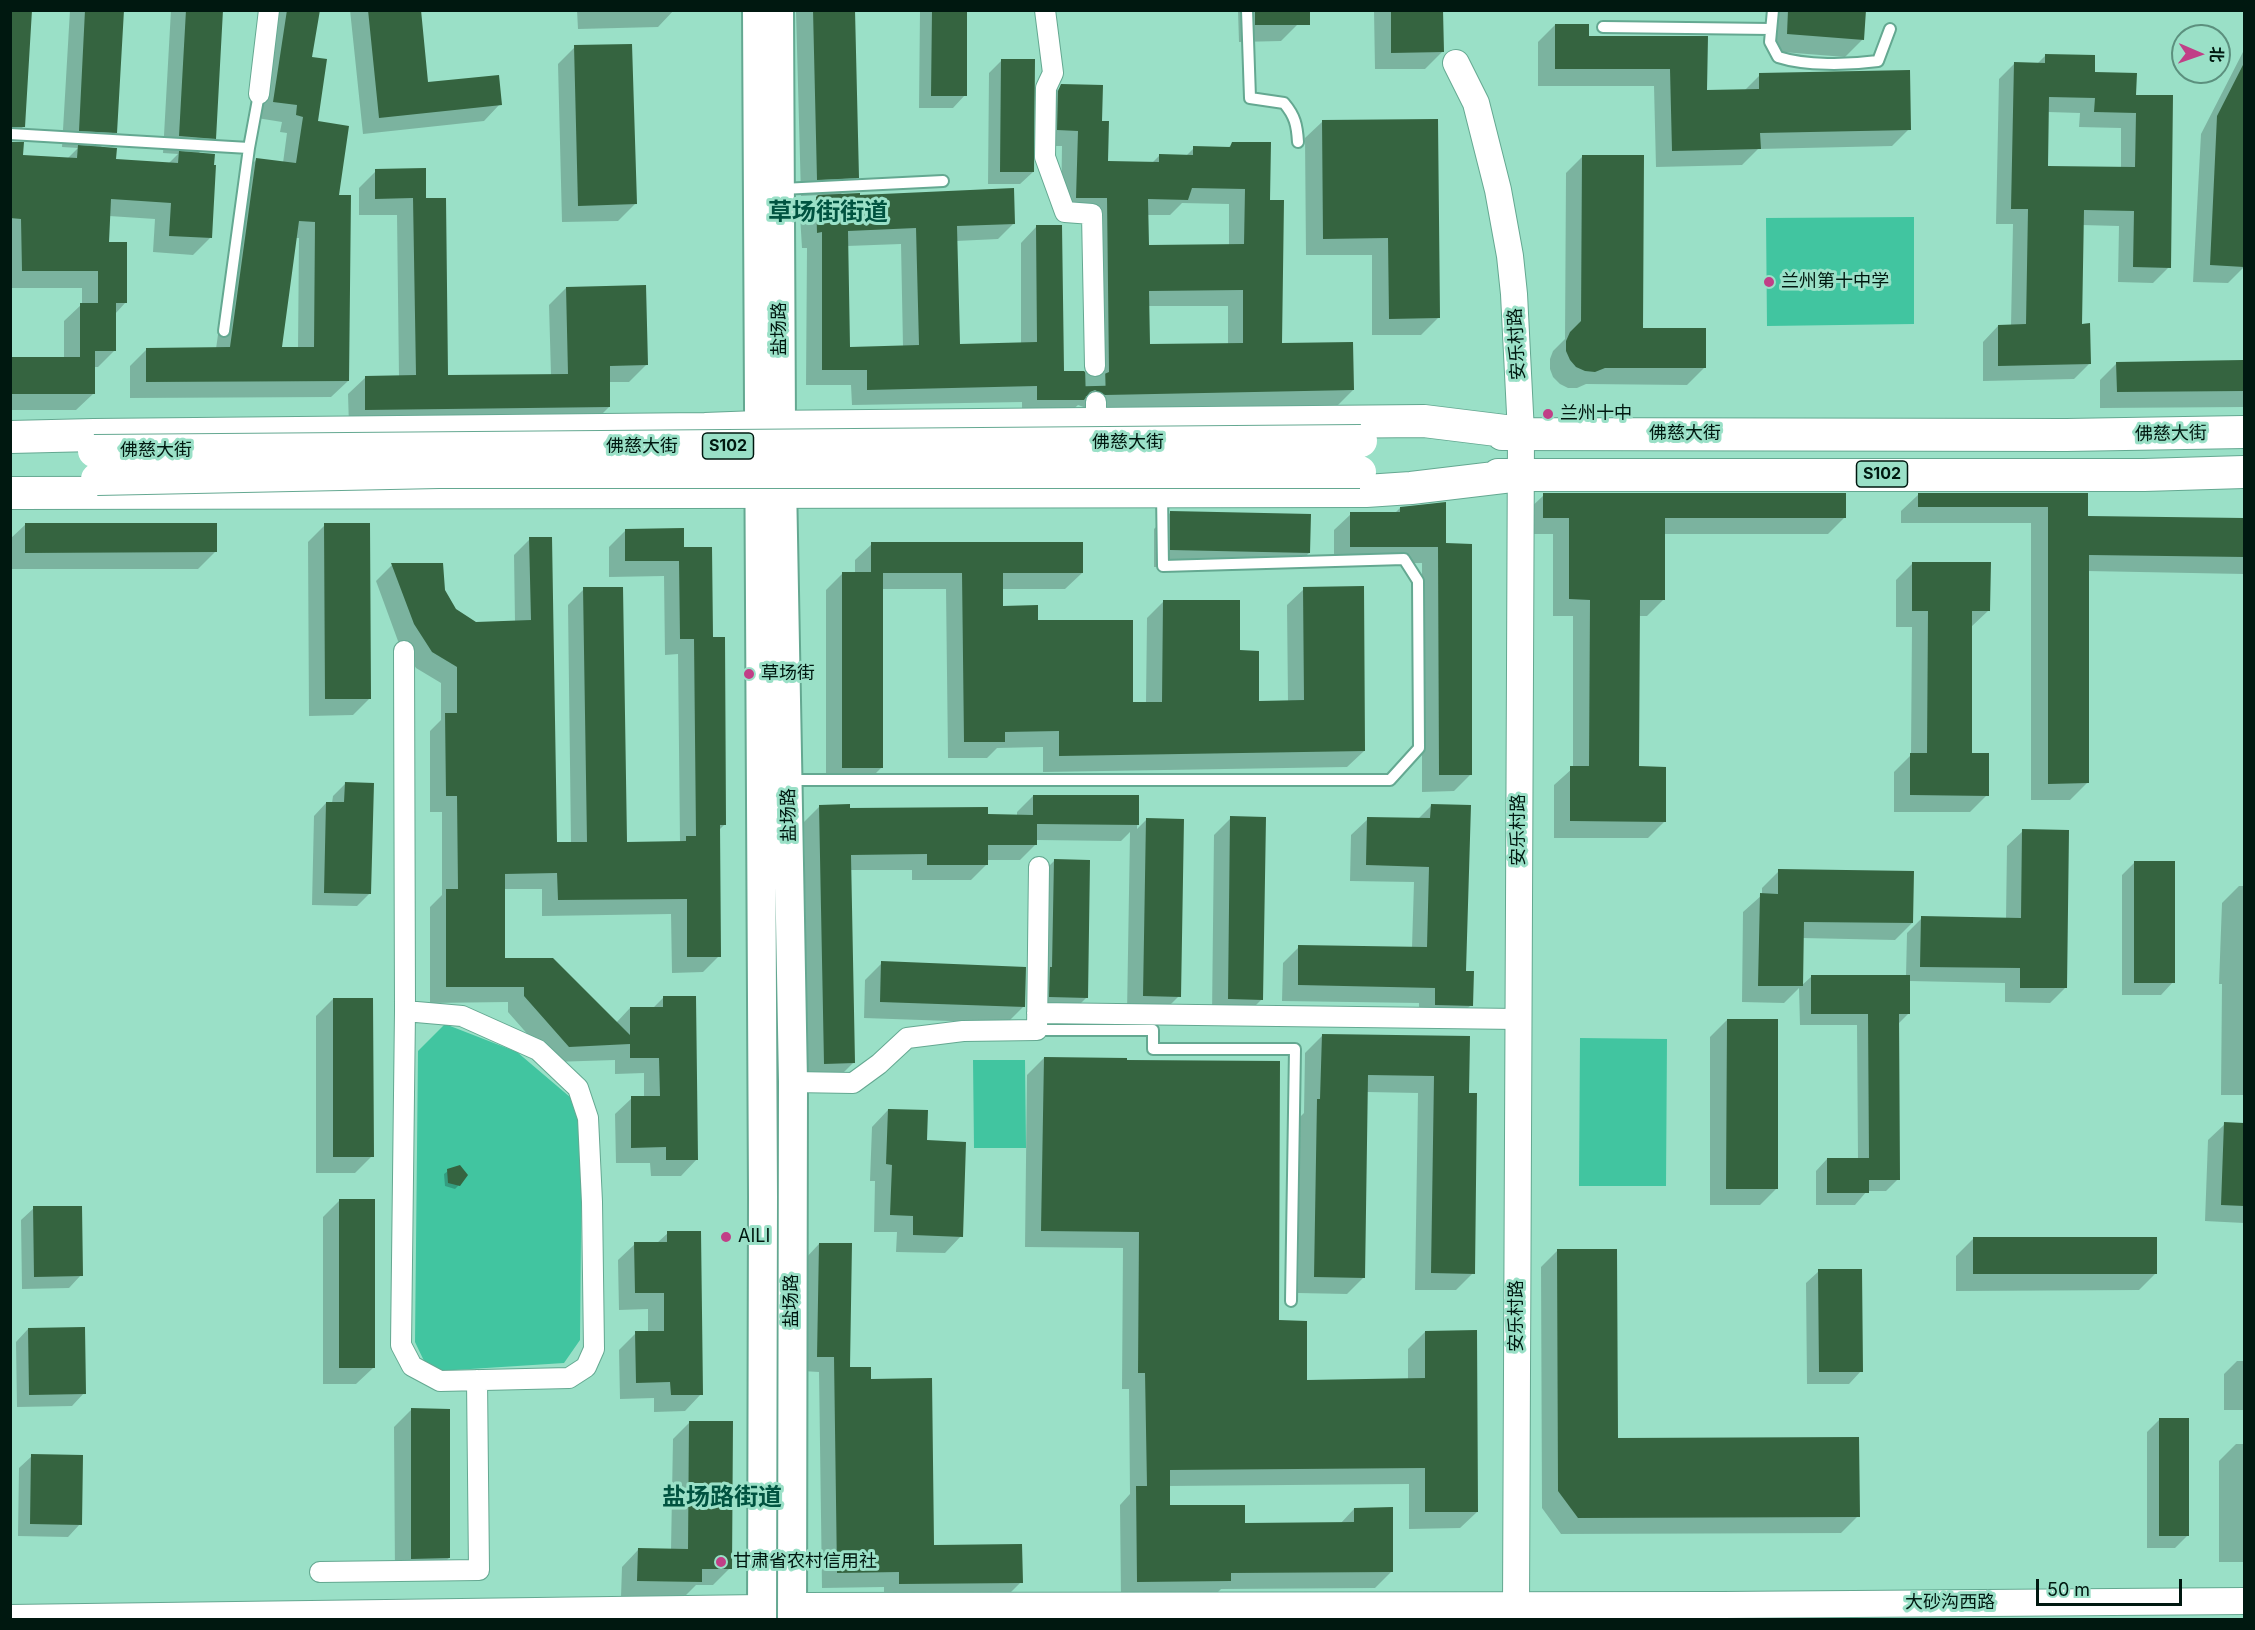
<!DOCTYPE html>
<html>
<head>
<meta charset="utf-8">
<style>
  body { margin:0 }
  #map { position:relative; width:2255px; height:1630px; overflow:hidden; background:#9ae0c7; font-family:Inter,"Noto Sans SC",sans-serif }
  canvas { display:block }
  .frame { position:absolute; inset:0; border:12px solid #001810; pointer-events:none }
  .north { position:absolute; left:2171px; top:24px; width:60px; height:60px; box-sizing:border-box; background:#9ae0c7; border:2px solid #5c907e; border-radius:50%; rotate:92deg; font-size:16px; font-weight:700; line-height:24px; text-align:center; color:#001810 }
  .north::after { content:''; display:block; margin:auto; width:21px; height:27px; background:#c13f87; clip-path:polygon(50% 0,100% 100%,50% 72%,0 100%) }
  .scale { position:absolute; left:2036px; top:1579px; width:146px; height:27px; box-sizing:border-box; border:3px solid #001810; border-top:0; padding-left:8px; font-size:18px; line-height:21px; white-space:nowrap; color:#001810; -webkit-text-stroke:4px #9ae0c7; paint-order:stroke }
</style>
</head>
<body>
<div id="map">
<canvas width="2255" height="1630"></canvas>
<div class="frame"></div>
<div class="north">北</div>
<div class="scale">50 m</div>
</div>
<script>
const g = document.querySelector('canvas').getContext('2d');
g.lineJoin = 'round';
function paint(path, color) {
  g.fillStyle = color;
  g.fill(path, 'evenodd');
}
function trace(path, color, width, dash) {
  g.strokeStyle = color;
  g.lineWidth = width;
  g.lineCap = dash ? 'butt' : 'round';
  g.setLineDash(dash || []);
  g.stroke(path);
}
function drawText(font, color, halo, rows, align = 'center') {
  g.font = font + ' Inter,"Noto Sans SC",sans-serif';
  g.lineWidth = 6;
  g.setLineDash([]);
  g.textBaseline = 'middle';
  g.strokeStyle = halo;
  g.fillStyle = color;
  for (const [text, x, y, turn = 0] of rows) {
    g.save();
    g.translate(x, y);
    g.rotate((+turn || 0) * Math.PI / 180);
    g.textAlign = isNaN(turn) ? turn : align;
    if (halo) g.strokeText(text, 0, 0);
    g.fillText(text, 0, 0);
    g.restore();
  }
}
paint(new Path2D(`
  M1914,217V324L1767,326L1766,218Z
  M445,1024L517,1052L570,1097L582,1132L580,1340L564,1363L439,1371L425,1363L415,1342L418,1051Z
  M1580,1038L1667,1039L1666,1186H1579Z
  M973,1060H1025L1026,1148H974Z`), '#41c5a0');
paint(new Path2D(`
  M10,10L23,127L10,140Z
  M70,10H122L116,132L100,148L114,161L168,164L178,154L163,153L171,10H221L214,138L198,154L210,238L193,255L153,252L155,219L109,216L107,243L126,302L115,314V350L98,367H93L94,393L76,410H10V359H64V321L82,304V288H10V142L22,157L67,159L78,148L62,147Z
  M274,10H319L311,58L316,122L337,197L348,381L331,397L130,398V366L147,349H216L240,176L257,159L283,163L287,133L280,132L282,122L257,118ZM295,238H299L298,348H280Z
  M350,10H419L427,84L500,104L484,121L363,134Z
  M577,10H674L658,27L578,29Z
  M853,10L858,177L840,195L1014,223L998,239L956,241L958,346L1021,344V243L1037,226L1062,373L1093,379L1091,214L1061,213L1062,146H1042L1045,102L1062,86L1101,122L1106,163H1152L1160,155L1186,156L1194,148L1227,149L1233,143L1268,201L1281,344L1353,390L1337,406L1089,409L1078,405L1067,415H1022V402L852,405L851,385H806L807,248H802L800,215L820,195L801,196L796,11ZM1182,203L1229,204V245L1147,247V215H1170ZM901,244L903,347L848,348L847,246ZM1148,306H1228V345L1148,346Z
  M920,10H966L965,95L953,108H919Z
  M1238,10H1298V24L1281,41L1239,42Z
  M1374,10H1441L1442,52L1425,69H1375Z
  M1774,10H1864L1862,40L1845,57L1770,51Z
  M1555,25L1588,37H1706V92L1744,91L1760,75L1909,129L1892,146L1758,149L1742,165L1656,167L1654,86H1538V42Z
  M575,47L635,204L618,221L562,222L558,64Z
  M2244,50V267L2228,283L2193,282L2201,134Z
  M2045,56L2093,74L2135,96L2169,267L2153,283L2118,282L2119,226L2082,225L2080,325L2089,364L2074,379L1983,381V342L1998,326H2011L2013,224H1996L1999,79L2014,64H2037ZM2048,112L2080,113L2079,127L2121,128V168L2047,167Z
  M1002,60L1033,172L1020,184H988L989,73Z
  M1322,122L1438,318L1421,335H1372V255H1306L1305,138Z
  M1583,156L1642,329L1704,368L1687,385L1586,384L1577,388H1568L1560,384L1553,377L1550,369V359L1553,351L1565,339L1566,173Z
  M376,171L425,199L447,377L551,375L549,305L566,288L646,365L629,382H608L609,407L592,424L349,426L348,394L365,378L399,377L397,215H359V188Z
  M2244,362V407L2100,408V380L2117,363Z
  M1544,495L1845,517L1828,534H1664V599L1647,616H1638V768L1665,821L1648,838H1554V785L1573,768V616H1553V534H1527V511Z
  M1918,495H2087V517L2244,519V574L2087,571V783L2070,800H2031V523H1901V511Z
  M1400,508L1445,545L1471,774L1454,791L1422,792V563L1334,564V530L1351,514L1395,513Z
  M1171,512L1309,553L1292,569L1154,567V529Z
  M26,524L215,552L198,569H10V539Z
  M325,525L370,698L353,715L309,716L308,542Z
  M625,531L683,549L712,639L725,824L718,831L719,956L703,972L672,973L671,914L542,916V889H504V960L616,1023L630,1008H653L663,998L697,1159L681,1176H651L650,1163H616L615,1114L632,1098H644V1073L615,1074V1060L552,1062L508,1012V1002L430,1003V907L442,895V812H430V731L441,720V683L416,668L398,641L376,581L392,565H442L444,591L455,610L476,623L515,622L514,555L530,539L556,844H571L568,605L584,589L626,843H680L678,654L665,655L664,576L609,577V547Z
  M872,544L1082,573L1065,589H1001L1002,607L1037,621L1132,703H1146L1147,618L1164,601L1239,652L1258,702H1288L1287,605L1304,589L1364,751L1347,767L1043,772V747L997,748L987,758H948L946,589H882V767L865,784H826V590L843,573H855V560Z
  M1913,563L1989,610L1971,627L1970,755L1987,795L1970,812H1894V772L1911,755L1912,627H1896V580Z
  M345,784L370,893L357,906L312,905L314,816L326,803H332L333,796Z
  M1033,796L1138,797L1137,829L1147,819L1179,996L1162,1013H1127L1130,832L1121,841L1036,840V844L1020,860H987V864L971,880H912V870H849L853,1063L837,1079H808L804,822L820,806L848,810L1017,816V812Z
  M1431,806L1471,1005L1455,1021L1419,1020V1003L1282,1001L1283,963L1299,947L1412,948L1414,882L1350,881L1351,835L1368,819L1417,820Z
  M1231,818L1262,999L1245,1016H1212L1214,835Z
  M2023,831L2065,988L2050,1003L2005,1002V983L1909,981V1013L1898,1024V1179L1886,1191H1867L1855,1205H1816V1171L1827,1159H1858L1857,1025H1800L1799,988L1784,1003L1742,1002L1743,912L1762,895V888L1779,871L1912,923L1895,940L1802,938L1801,986L1811,977L1906,976L1907,933L1922,918L2006,919L2007,846Z
  M1054,861L1087,997L1074,1010L1037,1009L1042,873Z
  M2135,862L2173,982L2161,995H2122V875Z
  M2239,886H2244V1095H2221L2222,984H2219L2222,903Z
  M882,963L1024,1006L1007,1023L864,1018L865,980Z
  M333,999L372,1156L355,1173H316V1016Z
  M1727,1020L1777,1188L1760,1205H1710V1037Z
  M1322,1036L1468,1038V1094L1473,1273L1456,1290H1415L1418,1093L1367,1092L1364,1277L1347,1294L1298,1293L1300,1117L1304,1113L1305,1053Z
  M1044,1058L1277,1322L1305,1381L1408,1380V1349L1425,1332L1477,1512L1460,1528L1409,1529V1484L1168,1486L1169,1506L1244,1524H1340L1354,1509L1392,1571L1375,1588L1221,1589L1213,1597L1121,1598L1120,1505L1130,1494L1129,1389H1122L1123,1248L1025,1247L1027,1075Z
  M888,1110L925,1142L961,1236L945,1253L896,1252L897,1232H874L875,1181H870L872,1127Z
  M2225,1124H2244V1223L2205,1221L2208,1140Z
  M448,1171L459,1185L455,1189L445,1186L444,1174Z
  M340,1200L373,1368L356,1384H323V1217Z
  M34,1208L81,1275L69,1288L22,1289L21,1220Z
  M668,1233L701,1394L685,1411L654,1412V1398L620,1399L619,1350L636,1333H648V1309L619,1310L618,1260L635,1244L657,1243Z
  M1973,1239L2156,1273L2139,1290L1956,1291V1256Z
  M819,1244L848,1369L869,1381L933,1547L1021,1582L1006,1597L884,1599V1587L822,1588L819,1372L802,1371L804,1260Z
  M1558,1250L1616,1440L1858,1516L1841,1533L1561,1534L1542,1508L1541,1267Z
  M1819,1271L1861,1371L1849,1384H1807L1806,1283Z
  M28,1329L84,1393L72,1406L17,1407L16,1342Z
  M2237,1361H2244V1410H2224V1374Z
  M411,1410L449,1558L432,1575H395L394,1427Z
  M2159,1420L2187,1536L2175,1548H2147V1432Z
  M690,1422L730,1568L713,1585H696L683,1598L621,1597L622,1567L638,1550H671L673,1439Z
  M2236,1444H2244V1562H2219V1461Z
  M32,1456L80,1524L68,1537L18,1536L19,1468Z`), '#0003');
paint(new Path2D(`
  M10,10H32L25,127H10Z
  M85,10H124L117,133L79,131Z
  M186,10H223L216,139L179,136Z
  M287,10H320L312,57L327,59L318,121L349,126L339,195H351L349,381L146,382V348L230,347L256,158L296,163L303,117L296,115L297,105L273,102ZM299,221L315,222L314,347H282Z
  M368,10H421L428,82L499,75L502,105L379,118Z
  M813,10H855L859,178L817,180Z
  M932,10H967V96H931Z
  M1255,10H1310V25H1255Z
  M1391,10H1443L1444,52L1391,53Z
  M1788,10H1866L1864,40L1787,34Z
  M1555,24H1589V36H1708L1707,90L1759,89V73L1910,70L1911,130L1760,133L1761,149L1672,151L1670,69H1555Z
  M632,44L637,204L578,206L574,45Z
  M2045,54L2095,55V72L2137,73L2136,95H2173L2171,268L2133,267L2134,211L2084,210L2082,324L2090,323L2091,364L1998,366V325L2026,324L2028,209H2011L2014,62L2045,63ZM2049,97L2095,98L2094,112L2136,113L2135,167L2048,166Z
  M1001,59H1035L1034,172H1000Z
  M2244,63V267L2210,265L2217,116Z
  M1061,84L1103,85L1102,121H1109L1108,161L1159,162V154L1193,155V146L1230,147L1232,142H1271L1270,200H1284L1282,343L1353,342L1354,390L1105,395L1095,390L1090,392L1084,400H1037V386L867,390V370H822V232L817,233L816,197L818,195L860,193V195L1014,188L1015,224L957,226L960,344L1037,342L1036,225H1062L1064,371H1084L1089,376L1095,378L1109,372L1107,198H1076L1078,131L1057,130L1058,91ZM1192,188L1245,189L1244,244L1149,245L1148,199L1188,200ZM916,228L919,345L850,347L848,231ZM1243,290V343L1150,344L1149,291Z
  M1438,119L1440,318L1389,319L1388,238L1323,239L1322,120Z
  M10,142H24L23,155L77,158L78,145L117,148L116,159L178,163L179,151L215,154L214,165H216L212,238L169,236L171,203L111,199L109,242H127V303H116V351H95V394H10V357H80V303H98V271H22L21,219L10,218Z
  M1582,155H1644L1643,328H1706V368H1605L1595,372L1585,371L1576,367L1570,360L1566,351V341L1570,332L1581,321Z
  M426,168V198H446L448,375L568,374L566,287L646,285L648,365L610,366V407L365,410V376L416,375L413,198L375,199V169Z
  M2244,360V391L2117,392L2116,362Z
  M1543,493H1846V518H1665V600H1640L1639,766L1666,767V822L1570,821V766H1589L1590,600L1569,599V518H1543Z
  M1918,493H2088V516L2244,518V557L2089,555V783L2048,784V507H1918Z
  M1446,502V543L1472,544V775H1439L1438,547H1350V512H1400V507Z
  M1170,511L1311,514L1310,553L1170,550Z
  M25,523H217V552L25,553Z
  M324,523H370L371,699H325Z
  M684,528V547H712L713,637H725L726,825H720L721,957H687V899L558,900L557,873L505,874V958H553L630,1035V1007H663V996H696L698,1160H666V1147L631,1148V1096H660L659,1058H630V1044L569,1047L524,996V987H446V889H458L457,796H446L445,713H457V667L432,652L414,624L391,563H443L445,590L456,609L476,622L531,620L529,537H552L557,842H587L583,587H623L627,842L686,841V836H696L694,639H680L679,561H625V529Z
  M871,542H1083V573H1003V606L1038,605V620H1133V702H1162L1163,600H1240V650L1259,651V701L1304,700L1303,587L1364,586L1365,751L1059,756V731L1005,732V742H964L962,573H883V768H842V572H871Z
  M1912,562H1991L1990,611H1972V753H1989V796L1910,795V753H1927L1928,611H1912Z
  M345,782L374,783L371,894L324,893L326,802H344Z
  M1033,795H1139V825L1037,824V845H988V865H927V854L851,855L855,1063L824,1064L819,805L850,804V808L988,807V814L1033,815Z
  M1431,804L1471,805L1466,971H1474L1473,1006L1435,1005V988L1298,985V945L1427,947L1429,867L1366,865L1367,817L1430,818Z
  M1230,816L1266,817L1263,1000L1228,999Z
  M1146,818L1184,819L1181,997L1143,996Z
  M2022,829L2069,830L2067,988H2020V968L1920,967L1921,916L2021,918Z
  M1054,859L1090,860L1088,998L1049,997L1050,967H1052Z
  M2134,861H2175V983H2134Z
  M1778,869L1914,871L1913,923L1804,922L1803,986H1758L1760,893L1778,894Z
  M881,961L1026,967L1025,1007L880,1002Z
  M1811,975H1910V1014H1899L1900,1180H1869V1193H1827V1158H1869L1868,1014H1811Z
  M333,998H373L374,1157H333Z
  M1727,1019H1778V1189H1726Z
  M1322,1034L1470,1036L1469,1093H1477L1475,1274L1431,1273L1434,1076L1368,1075L1365,1278L1314,1277L1317,1099H1320Z
  M1044,1057L1127,1058V1060L1280,1061L1279,1320L1307,1321V1380L1425,1378V1331L1477,1330L1478,1512H1425V1468L1170,1470V1505H1245V1523L1354,1522V1508L1393,1507V1572L1231,1573V1581L1137,1582L1136,1486H1147L1145,1373H1138L1139,1232L1041,1231Z
  M888,1109L928,1110L927,1140L966,1142L963,1237L913,1235V1216L890,1215L892,1165L886,1164Z
  M2224,1122L2244,1123V1206L2221,1205Z
  M460,1165L468,1175L460,1186L448,1183L447,1169Z
  M339,1199H375V1368H339Z
  M33,1206H82L83,1276L34,1277Z
  M667,1231H701L703,1395H671L670,1382L636,1383L635,1331H664V1293H635L634,1242H667Z
  M1973,1237H2157V1274H1973Z
  M819,1243H852L850,1367H871V1379L932,1378L934,1545L1022,1544L1023,1583L899,1584V1572L837,1573L834,1357H817Z
  M1557,1249H1617L1618,1438L1859,1437L1860,1517L1578,1518L1558,1491Z
  M1818,1269H1862L1863,1372H1819Z
  M85,1327L86,1394L29,1395L28,1328Z
  M411,1408L450,1409V1558L411,1559Z
  M2159,1418H2189V1536H2159Z
  M689,1421H733L732,1569H702V1582L637,1581L638,1548L688,1549Z
  M31,1454L83,1455L82,1525L30,1524Z`), '#356440');
trace(new Path2D(`
  M1095,366L1096,402`), '#7bb8a2', 20, [20, 10]);
const service = new Path2D(`
  M1247,10L1250,98L1284,103C1295,116 1297,125 1298,142
  M1773,10L1770,42L1778,57C1806,66 1848,65 1878,61L1890,29
  M1603,27L1771,29
  M10,134L249,148L224,331
  M249,148L259,94
  M782,189L943,181
  M789,780H1390L1419,748L1418,581L1404,559L1163,566L1162,493
  M1037,1030H1153V1049H1295L1291,1301`);
const minor = new Path2D(`
  M1045,10L1053,73L1046,88L1045,157L1065,212L1092,214L1095,366
  M259,94L269,10
  M1096,402V423
  M404,651L405,1011L401,1345L412,1366L440,1381L569,1378L586,1367L594,1349L592,1202L588,1118L578,1088L538,1050L462,1016L405,1011
  M1037,1013L1518,1019
  M793,1082L853,1083L879,1064L907,1038L963,1031L1037,1030L1039,867
  M320,1572L479,1570L477,1380`);
const tertiary = new Path2D(`
  M1456,63L1476,103L1498,190L1510,256L1514,294L1521,433L1516,1605
  M792,1606L1723,1605L2244,1601
  M10,1618L762,1608`);
const secondary = new Path2D(`
  M757,10L763,1196L762,1620
  M779,10L781,427L793,1082L792,1620`);
const primary = new Path2D(`
  M1502,434L2066,435L2244,432
  M10,437L94,435L705,429L758,427L1424,421L1521,433
  M1498,475H2144L2244,472
  M10,493L1366,491L1411,488L1520,475`);
trace(service, '#64a891', 14);
trace(minor, '#64a891', 22);
trace(tertiary, '#64a891', 28);
trace(secondary, '#64a891', 32);
trace(primary, '#64a891', 34);
trace(service, '#fff', 10);
trace(minor, '#fff', 20);
trace(tertiary, '#fff', 26);
trace(secondary, '#fff', 28);
trace(primary, '#fff', 32);
const primaryBridge = new Path2D(`
  M94,451L1361,441
  M97,479L439,472H1360`);
trace(primaryBridge, '#64a891', 34, []);
trace(primaryBridge, '#fff', 32);
for (const [x, y, r, color] of [
  [1769,282,6,"#c13f87"],
  [1548,414,6,"#c13f87"],
  [749,674,6,"#c13f87"],
  [726,1237,6,"#c13f87"],
  [721,1562,6,"#c13f87"]
]) {
  const dot = new Path2D();
  dot.arc(x, y, r, 0, 2 * Math.PI);
  g.fillStyle = color;
  g.fill(dot);
  trace(dot, '#9ae0c7', 2);
}
for (const [x, y, w] of [
  [728,446,51],
  [1882,474,51]
]) {
  const box = new Path2D();
  box.roundRect(x - w / 2, y - 13, w, 26, 4.5);
  g.fillStyle = '#9ae0c7';
  g.fill(box);
  trace(box, '#001810', 1.5);
}
drawText('bold 16px', '#001810', null, [
  ["S102",728,446],
  ["S102",1882,474]
]);
drawText('18px', '#001810', '#9ae0c7', [
  ["兰州第十中学",1781,282],
  ["兰州十中",1560,414],
  ["草场街",761,674],
  ["AILI",738,1237],
  ["甘肃省农村信用社",733,1562]
], 'left');
drawText('18px', '#001810', '#9ae0c7', [
  ["盐场路",780,329,-90],
  ["安乐村路",1517,344,-93],
  ["佛慈大街",1685,434],
  ["佛慈大街",2171,434,-1],
  ["佛慈大街",1128,443],
  ["佛慈大街",642,447],
  ["佛慈大街",156,451],
  ["盐场路",789,815,-91],
  ["安乐村路",1519,830,-90],
  ["盐场路",792,1301,-90],
  ["安乐村路",1517,1316,-90],
  ["大砂沟西路",1950,1603]
]);
drawText('bold 24px', '#005340', '#9ae0c7', [
  ["草场街街道",828,213],
  ["盐场路街道",722,1498]
]);
</script>
</body>
</html>
